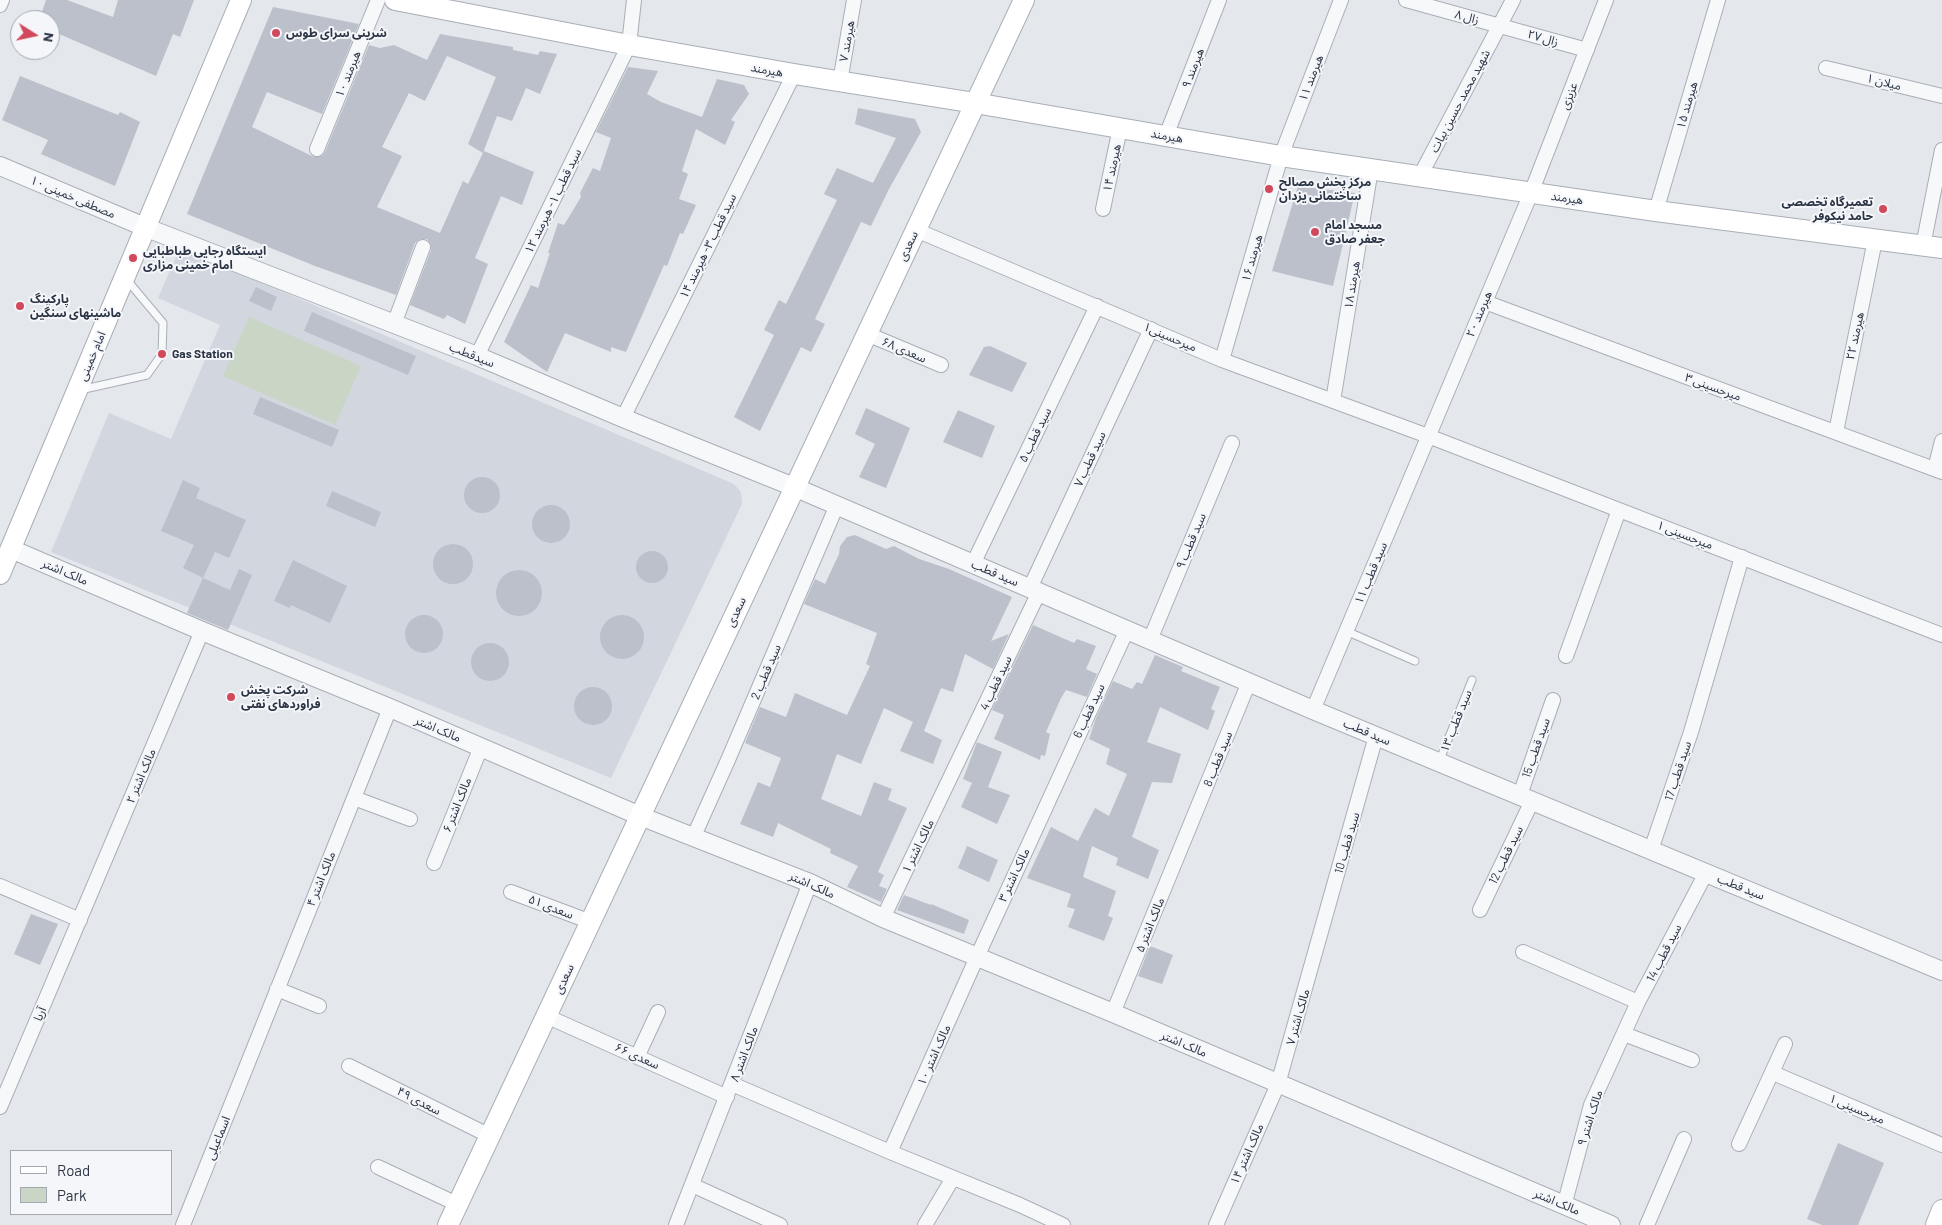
<!DOCTYPE html>
<html>
<head>
<meta charset="utf-8">
<style>
  body { margin:0 }
  #map { position:relative; width:1942px; height:1225px; overflow:hidden; background:#e4e7ec; font-family:Barlow,sans-serif }
  canvas { display:block }
  .legend { position:absolute; left:10px; top:1150px; width:162px; height:65px; box-sizing:border-box; background:#f4f6f9; border:1px solid #a4a8b1; margin:0; padding:6px 9px; list-style:none; font-size:15px; color:#2b3445 }
  .legend li { display:flex; align-items:center; gap:10px; height:25px }
  .legend b { width:25px; border:1px solid #a4a8b1 }
  .north { position:absolute; left:10px; top:10px; width:50px; height:50px; box-sizing:border-box; background:#f4f6f9; border:1px solid #a4a8b1; border-radius:50%; rotate:100deg; font-size:14px; font-weight:700; line-height:20px; text-align:center; color:#2b3445 }
  .north::after { content:''; display:block; margin:auto; width:18px; height:22px; background:#d1495b; clip-path:polygon(50% 0,100% 100%,50% 72%,0 100%) }
</style>
</head>
<body>
<div id="map">
<canvas width="1942" height="1225"></canvas>
<ul class="legend">
<li><b style="height:6px;background:#fff"></b>Road</li>
<li><b style="height:14px;background:#c9d6c5"></b>Park</li>
</ul>
<div class="north">N</div>
</div>
<script>
const g = document.querySelector('canvas').getContext('2d');
g.lineJoin = 'round';
function paint(path, color) {
  g.fillStyle = color;
  g.fill(path, 'evenodd');
}
function trace(path, color, width, dash) {
  g.strokeStyle = color;
  g.lineWidth = width;
  g.lineCap = dash ? 'butt' : 'round';
  g.setLineDash(dash || []);
  g.stroke(path);
}
function drawText(font, color, halo, rows, align = 'center') {
  g.font = font + ' Barlow,"Noto Sans Arabic",sans-serif';
  g.lineWidth = 4;
  g.setLineDash([]);
  g.textBaseline = 'middle';
  g.strokeStyle = halo;
  g.fillStyle = color;
  for (const [text, x, y, turn = 0] of rows) {
    g.save();
    g.translate(x, y);
    g.rotate((+turn || 0) * Math.PI / 180);
    g.textAlign = isNaN(turn) ? turn : align;
    if (halo) g.strokeText(text, 0, 0);
    g.fillText(text, 0, 0);
    g.restore();
  }
}
paint(new Path2D(`
  M180,248L734,484L741,492L742,504L611,778L51,552L109,413L171,439L220,325L158,298Z`), '#d2d6de');
paint(new Path2D(`
  M249,317L361,366L335,425L223,376Z`), '#c9d6c5');
paint(new Path2D(`
  M46,0H67L113,17L118,0H194L180,37L173,34L156,76L50,30V20H39Z
  M273,7L359,24L322,114L267,92L252,127L314,157L322,156L325,152L369,45L380,48L394,45L427,60L440,34L513,47V50L538,55L540,51L557,54L540,94L526,88L512,121L497,116L483,153L484,151L534,172L522,205L501,196L475,258L488,264L465,324L447,315L444,319L410,305L431,250V245L427,239H421L415,243L396,295L315,266L187,214ZM447,56L496,77L468,144L483,153L468,184L463,181L440,233L377,207L402,156L382,147L409,93L425,101Z
  M628,67L658,71L647,94L661,102L702,117L717,79L744,85L749,94L731,120L735,122L725,145L696,129L682,171L688,174L679,199L696,205L683,234L680,233L667,266L664,265L626,352L611,347V352L565,333L547,372L504,342L531,285L538,288L550,253H548L558,223L564,225L581,197L580,193L593,168L600,171L611,138L596,132Z
  M20,76L118,115L120,112L140,122L115,186L41,154L48,140L2,120Z
  M858,108L915,119L921,132L889,189L871,226L861,222L815,319L825,324L811,352L801,347L760,431L734,417L774,335L764,330L779,300L786,304L837,200L824,194L837,168L873,183L896,138L855,124Z
  M1298,186L1355,193L1333,286L1272,271Z
  M256,287L277,297L271,311L249,301Z
  M312,312L416,356L408,375L304,331Z
  M990,346L1027,363L1012,392L969,375L984,347Z
  M260,397L339,430L332,447L253,414Z
  M866,408L910,428L886,488L859,477L875,444L855,434Z
  M958,410L995,426L982,458L943,442Z
  M464 495a18 18 0 1 1 36 0a18 18 0 1 1-36 0Z
  M183,480L200,488L196,498L246,520L229,558L215,552L203,578L183,568L194,545L161,531Z
  M332,491L381,512L375,527L326,506Z
  M532 524a19 19 0 1 1 38 0a19 19 0 1 1-38 0Z
  M855,535L886,549L894,546L919,559L949,569L1012,597L991,641L1009,634L993,669L965,654L953,692L941,688L924,731L942,740L933,764L900,751L913,722L884,708L861,764L837,754L821,799L861,816L874,782L892,789L888,800L907,808L878,872L884,875L879,886L887,889L881,902L847,887L858,866L830,853L831,849L778,823L773,837L740,824L758,782L770,787L781,758L745,743L760,707L786,717L795,693L847,715L870,666L866,664L877,633L804,604L815,579L825,584L839,554L840,546L847,537Z
  M433 564a20 20 0 1 1 40 0a20 20 0 1 1-40 0Z
  M636 567a16 16 0 1 1 32 0a16 16 0 1 1-32 0Z
  M293,560L347,586L330,623L291,605L290,608L274,601Z
  M239,569L252,575L228,630L187,613L203,578L230,590Z
  M496 593a23 23 0 1 1 46 0a23 23 0 1 1-46 0Z
  M600 637a22 22 0 1 1 44 0a22 22 0 1 1-44 0Z
  M405 634a19 19 0 1 1 38 0a19 19 0 1 1-38 0Z
  M1033,625L1074,643L1077,639L1096,646L1086,669L1097,674L1087,697L1066,690L1061,698L1046,732L1050,734L1045,756L1041,755L1040,760L994,739L1004,715L992,710Z
  M471 662a19 19 0 1 1 38 0a19 19 0 1 1-38 0Z
  M1155,655L1183,667L1181,671L1220,687L1211,709L1215,711L1208,730L1160,707L1147,742L1181,754L1172,783L1152,782L1132,837L1159,850L1148,879L1116,865L1118,858L1092,846L1083,877L1116,891L1108,916L1113,918L1104,941L1068,927L1075,909L1067,907L1071,894L1027,878L1051,827L1078,841L1095,808L1109,816L1127,774L1106,764L1110,749L1089,739L1096,718L1113,681L1132,689L1137,682L1142,684Z
  M574 706a19 19 0 1 1 38 0a19 19 0 1 1-38 0Z
  M977,742L1002,752L988,787L1010,795L997,824L961,807L972,783L963,779Z
  M967,846L998,860L989,882L958,868Z
  M904,895L931,905V904L969,920L964,934L897,910Z
  M31,914L58,924L40,965L14,954Z
  M1150,946L1173,955L1162,984L1138,976Z
  M1838,1143L1884,1163L1858,1225H1822L1807,1219Z`), '#bbc0ca');
const service = new Path2D(`
  M80,390L147,375L162,354L163,323L127,280
  M1346,631L1415,661
  M1439,762L1472,680`);
const minor = new Path2D(`
  M1406,0L1587,50
  M0,5L2,0
  M1826,68L1942,96
  M840,82L854,0
  M1166,136L1219,0
  M317,149L378,0
  M1420,176L1513,0
  M1103,209L1120,128
  M1656,211L1718,0
  M916,230L1222,360L1428,436L1942,635
  M1923,246L1942,150
  M1485,302L1942,472
  M394,324L423,247
  M867,334L941,365
  M477,356L629,45L634,0
  M1222,360L1281,156L1341,0
  M1333,401L1371,169
  M623,418L794,74
  M1836,432L1875,240
  M1935,469L1942,441
  M973,564L1097,306
  M1030,588L1151,329
  M1150,640L1232,443
  M1566,656L1619,510
  M1313,710L1531,193L1606,0
  M1520,795L1553,700
  M354,798L410,819
  M693,838L728,760L837,505
  M1651,850L1691,732L1742,557
  M434,863L481,747
  M0,886L80,920
  M511,892L591,922
  M1480,910L1532,801
  M883,918L1039,592
  M1523,952L1638,1002
  M277,989L319,1006
  M1113,1013L1249,682
  M546,1016L727,1097
  M1624,1034L1692,1060
  M637,1057L658,1012
  M349,1066L490,1136
  M1773,1073L1942,1145
  M732,1084L890,1152L1020,1205L1063,1225
  M0,1107L202,631
  M1739,1144L1785,1044
  M890,1152L977,957L1127,630
  M378,1167L457,1204
  M692,1185L780,1225
  M1564,1206L1591,1105L1638,1002L1706,873
  M183,1225L390,708
  M676,1225L810,883
  M925,1225L953,1178
  M1216,1225L1278,1084L1376,736
  M1647,1225L1684,1139`);
const tertiary = new Path2D(`
  M0,166L147,228L477,356L623,418L794,487L1313,710L1942,971
  M11,549L202,631L390,708L640,816L810,883L883,918L1113,1013L1611,1225`);
const secondary = new Path2D(`
  M395,0L629,45L794,74L975,103L1281,156L1656,211L1942,248
  M0,574L241,0
  M448,1225L1024,0
  M1936,1225L1942,1210`);
trace(service, '#a9aeb7', 9);
trace(minor, '#a9aeb7', 16);
trace(tertiary, '#a9aeb7', 20);
trace(secondary, '#a9aeb7', 22);
trace(service, '#f7f8fa', 7);
trace(minor, '#f7f8fa', 14);
trace(tertiary, '#f7f8fa', 18);
trace(secondary, '#fff', 20);
for (const [x, y, r, color] of [
  [276,33,5,"#d1495b"],
  [1269,189,5,"#d1495b"],
  [1883,209,5,"#d1495b"],
  [1315,232,5,"#d1495b"],
  [133,258,5,"#d1495b"],
  [20,306,5,"#d1495b"],
  [162,354,5,"#d1495b"],
  [231,697,5,"#d1495b"]
]) {
  const dot = new Path2D();
  dot.arc(x, y, r, 0, 2 * Math.PI);
  g.fillStyle = color;
  g.fill(dot);
  trace(dot, '#f4f6f9', 2);
}
drawText('12px', '#2b3445', '#f4f6f9', [
  ["زال ۸",1467,17,15],
  ["زال ۲۷",1543,38,16],
  ["هیرمند ۷",847,41,-80],
  ["هیرمند ۹",1193,68,-69],
  ["هیرمند",767,70,10],
  ["هیرمند ۱۰",348,74,-68],
  ["هیرمند ۱۱",1311,78,-69],
  ["میلان ۱",1884,82,14],
  ["عزیزی",1569,96,-69],
  ["شهید محمد حسین بیات",1460,101,-62],
  ["هیرمند ۱۵",1687,105,-74],
  ["هیرمند",1167,136,10],
  ["هیرمند ۱۴",1112,168,-78],
  ["مصطفی خمینی ۱۰",73,197,23],
  ["هیرمند",1567,198,8],
  ["سید قطب ۱- هیرمند ۱۲",553,201,-64],
  ["سید قطب ۳- هیرمند ۱۴",708,246,-64],
  ["سعدی",908,246,-65],
  ["هیرمند ۱۶",1252,258,-74],
  ["هیرمند ۱۸",1352,285,-81],
  ["هیرمند ۲۰",1479,314,-67],
  ["هیرمند ۲۲",1855,336,-78],
  ["میرحسینی۱",1170,337,23],
  ["سعدی ۶۸",904,350,23],
  ["سیدقطب",472,355,22],
  ["امام خمینی",92,356,-67],
  ["میرحسینی ۳",1713,387,20],
  ["سید قطب ۵",1035,435,-64],
  ["سید قطب ۷",1090,459,-65],
  ["میرحسینی ۱",1685,535,21],
  ["سید قطب ۹",1191,541,-67],
  ["مالک اشتر",65,572,23],
  ["سید قطب",995,573,23],
  ["سید قطب ۱۱",1371,573,-67],
  ["سعدی",736,612,-65],
  ["سید قطب 2",766,672,-67],
  ["سید قطب 4",996,683,-65],
  ["سید قطب 6",1089,711,-65],
  ["سید قطب ۱۳",1456,721,-68],
  ["مالک اشتر",438,729,23],
  ["سید قطب",1367,732,23],
  ["سید قطب 15",1536,748,-71],
  ["سید قطب 8",1218,759,-68],
  ["سید قطب 17",1678,771,-72],
  ["مالک اشتر ۲",141,776,-67],
  ["مالک اشتر ۶",457,805,-68],
  ["سید قطب 10",1347,843,-74],
  ["مالک اشتر ۱",918,846,-64],
  ["سید قطب 12",1506,855,-64],
  ["مالک اشتر ۳",1014,875,-65],
  ["مالک اشتر ۴",321,879,-68],
  ["مالک اشتر",812,885,24],
  ["سید قطب",1741,887,22],
  ["سعدی ۵۱",551,907,21],
  ["مالک اشتر ۵",1150,925,-68],
  ["سید قطب 14",1664,953,-63],
  ["سعدی",564,979,-65],
  ["آریا",40,1014,-67],
  ["مالک اشتر ۷",1298,1017,-74],
  ["مالک اشتر",1184,1044,23],
  ["مالک اشتر ۸",744,1054,-69],
  ["مالک اشتر ۱۰",934,1055,-66],
  ["سعدی ۶۶",637,1056,24],
  ["سعدی ۴۹",419,1101,27],
  ["میرحسینی ۱",1857,1109,23],
  ["مالک اشتر ۹",1590,1118,-72],
  ["اسماعیلی",218,1138,-68],
  ["مالک اشتر ۱۴",1247,1154,-66],
  ["مالک اشتر",1557,1202,23]
]);
drawText('bold 12px', '#2b3445', '#f4f6f9', [
  ["شرینی سرای طوس",286,33],
  ["مرکز پخش مصالح",1279,182],
  ["ساختمانی یزدان",1279,196],
  ["تعمیرگاه تخصصی",1873,202,"right"],
  ["حامد نیکوفر",1873,216,"right"],
  ["مسجد امام",1325,225],
  ["جعفر صادق",1325,239],
  ["ایستگاه رجایی طباطبایی",143,251],
  ["امام خمینی مزاری",143,265],
  ["پارکینگ",30,299],
  ["ماشینهای سنگین",30,313],
  ["Gas Station",172,354],
  ["شرکت پخش",241,690],
  ["فراوردهای نفتی",241,704]
], 'left');
</script>
</body>
</html>
